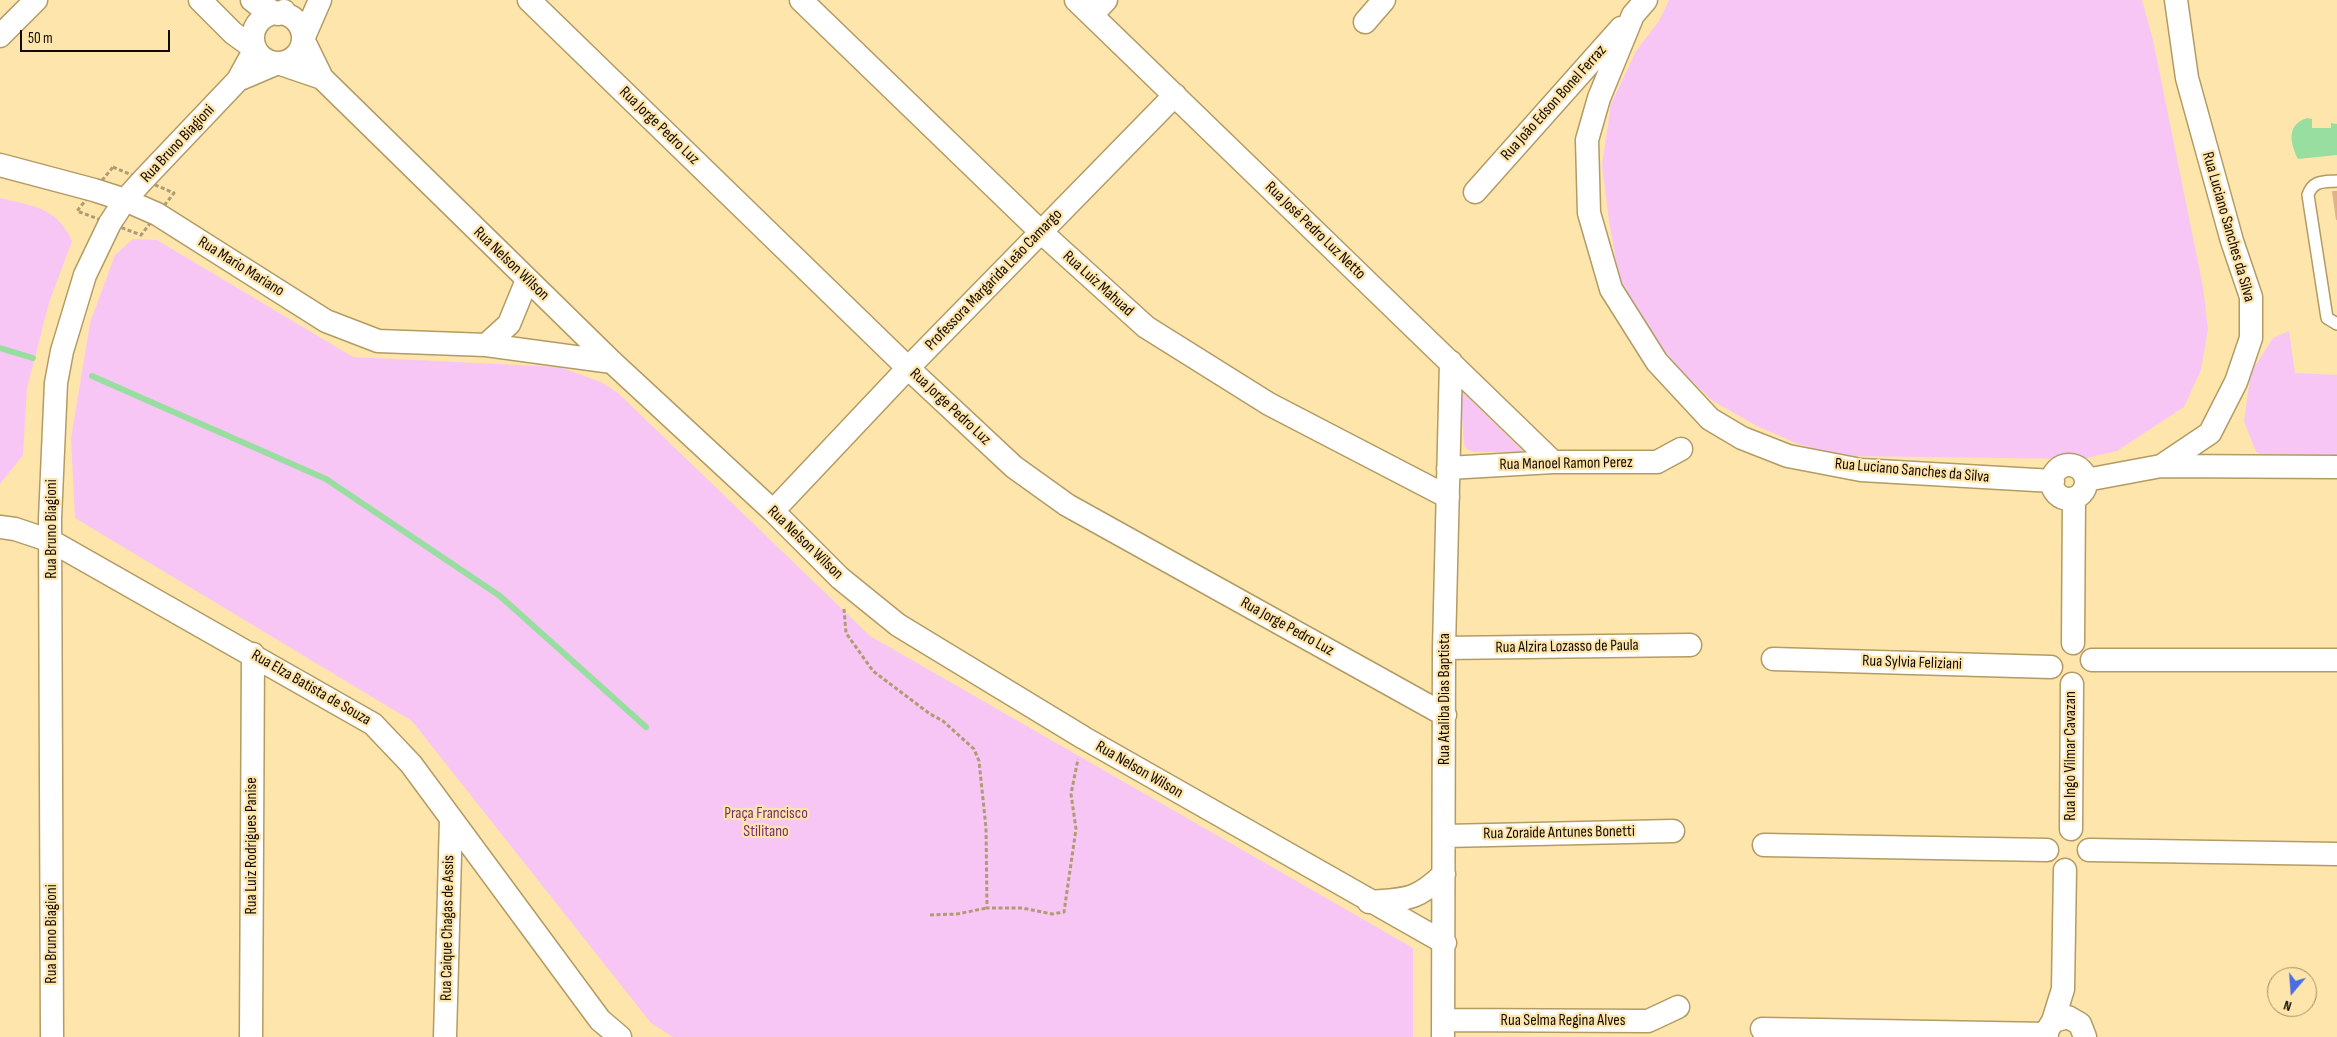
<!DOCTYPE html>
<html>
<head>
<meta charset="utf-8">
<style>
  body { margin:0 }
  #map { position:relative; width:2337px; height:1037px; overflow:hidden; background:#fee5ab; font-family:"Sofia Sans Condensed",sans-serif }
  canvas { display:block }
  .north { position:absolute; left:2267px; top:967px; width:50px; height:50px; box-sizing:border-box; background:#fee5ab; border:1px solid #a08d67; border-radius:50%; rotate:198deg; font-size:14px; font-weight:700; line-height:20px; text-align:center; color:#120a00 }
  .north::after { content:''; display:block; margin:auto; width:18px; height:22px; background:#4a6ee1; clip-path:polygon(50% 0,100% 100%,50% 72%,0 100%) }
  .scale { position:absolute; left:20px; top:30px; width:150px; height:22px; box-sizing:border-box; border:2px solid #120a00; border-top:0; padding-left:6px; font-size:15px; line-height:18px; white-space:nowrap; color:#120a00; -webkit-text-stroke:4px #fee5ab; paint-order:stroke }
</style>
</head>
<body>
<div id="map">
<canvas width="2337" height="1037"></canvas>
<div class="north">N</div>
<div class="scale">50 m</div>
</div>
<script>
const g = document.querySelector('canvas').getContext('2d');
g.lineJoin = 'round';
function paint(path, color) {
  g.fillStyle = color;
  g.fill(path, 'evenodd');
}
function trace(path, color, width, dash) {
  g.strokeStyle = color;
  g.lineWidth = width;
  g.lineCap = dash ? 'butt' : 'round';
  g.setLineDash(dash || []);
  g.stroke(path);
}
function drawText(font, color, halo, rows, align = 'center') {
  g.font = font + ' "Sofia Sans Condensed",sans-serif';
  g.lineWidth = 4.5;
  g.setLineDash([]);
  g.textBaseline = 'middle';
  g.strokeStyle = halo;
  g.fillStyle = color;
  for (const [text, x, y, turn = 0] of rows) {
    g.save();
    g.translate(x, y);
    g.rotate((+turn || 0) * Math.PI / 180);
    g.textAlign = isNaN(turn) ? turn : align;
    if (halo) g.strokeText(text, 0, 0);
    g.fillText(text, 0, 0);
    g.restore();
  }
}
paint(new Path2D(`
  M1669,0H2142L2153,40L2203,287L2208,329L2201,370L2184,407L2117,451L2082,459L1845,456L1798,444L1757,426L1713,401L1677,367L1646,326L1619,277L1609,221L1602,165L1611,104L1636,51L1659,21Z
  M0,198C34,207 56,206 72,241L49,303L27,388L23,455L0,484Z
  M133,239L157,240L353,357L560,367L603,383L618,393L870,636L1413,948V1037H673L651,1023L412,721L75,518L71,439L90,323L115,255Z
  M2289,331L2295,373L2337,375V465L2286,467L2256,452L2244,421L2251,372L2273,338Z
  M1460,390L1524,452H1474L1467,449L1464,444Z`), '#f7c6f5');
paint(new Path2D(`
  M2307,118L2312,119V128H2331V123L2337,124V155L2298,159C2290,143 2286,125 2307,118Z`), '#98dea0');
trace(new Path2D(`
  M0,348L33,358
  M92,376L326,479L500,596L646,727`), '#98dea0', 6);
paint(new Path2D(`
  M2332,191H2337V220H2336Z`), '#deb386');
const service = new Path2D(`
  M2337,181C2324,182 2313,180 2308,195L2327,318L2337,324`);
const minor = new Path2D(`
  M200,0L233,33L255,49L238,80L278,63L322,78L303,39L320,0
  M252,0L257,4L278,14L284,11
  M529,0L908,368L1014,467L1067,505L1445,715
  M801,0L1041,232L1146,327L1269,404L1448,497
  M1076,0L1553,462
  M1646,0L1633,15L1599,98L1587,140L1589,213L1611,289L1657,362L1710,419L1742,438L1788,456L1861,470L2053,481
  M253 38a25 25 0 1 1 50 0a25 25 0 1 1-50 0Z
  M1092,15L1106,0
  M1365,22L1384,0
  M0,36L36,0
  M322,78L612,362L773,511L840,578L898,625L1084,738L1445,943
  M0,165L94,190L125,200L157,214L326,321L378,341L486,345L612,362
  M1475,192L1621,28
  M486,345L509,324L527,280
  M2052 482a17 17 0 1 1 34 0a17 17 0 1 1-34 0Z
  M2161,466L2337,467
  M1448,468L1553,462H1657L1681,449
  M2086,480L2161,466L2210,433L2236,382L2251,338V297L2232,241L2187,78L2176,0
  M773,511L908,368L1175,95
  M0,527L15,529L51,541L373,724L411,764L600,1020L620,1037
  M2073,643L2074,498
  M1444,648L1690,645
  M1773,659L2051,667
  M2092,660H2337
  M2071,829L2072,684
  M1445,836L1673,831
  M1764,845L2047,850
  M2089,850L2337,854
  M1369,902C1406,899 1416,901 1444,874
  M1444,1020L1648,1021L1678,1007
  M2053,1021L2063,989L2065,870
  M1762,1029L2047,1034
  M2047,1031L2053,1021L2068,1017L2080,1024L2085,1037
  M52,1037L50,519L56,383L62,351L85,275L110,223L125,200L143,180L238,80
  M251,1037L253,654
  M445,1037L451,819
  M1443,1037L1444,648L1451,362`);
trace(service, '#b39b64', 14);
trace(minor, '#b39b64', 25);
trace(new Path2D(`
  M113,167L174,193L141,235L77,211Z
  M844,609L846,633L873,671L930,714L943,721L974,749L979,761L986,828L987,908H1022L1052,914L1064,912L1076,829L1071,794L1078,759
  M930,915L957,914L987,908`), '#af9b71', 3, [4, 2.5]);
trace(service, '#fff', 11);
trace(minor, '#fff', 22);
drawText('16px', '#120a00', '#fee5ab', [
  ["Rua João Edson Bonel Ferraz",1554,103,-48],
  ["Rua Jorge Pedro Luz",659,126,44],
  ["Rua Bruno Biagioni",178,144,-47],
  ["Rua Luciano Sanches da Silva",2228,227,74],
  ["Rua José Pedro Luz Netto",1315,231,44],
  ["Rua Nelson Wilson",511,264,44],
  ["Rua Mario Mariano",241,267,32],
  ["Professora Margarida Leão Camargo",994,280,-46],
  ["Rua Luiz Mahuad",1098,284,42],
  ["Rua Jorge Pedro Luz",950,407,43],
  ["Rua Manoel Ramon Perez",1566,464,-1],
  ["Rua Luciano Sanches da Silva",1912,471,5],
  ["Rua Bruno Biagioni",52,529,-90],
  ["Rua Nelson Wilson",805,543,44],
  ["Rua Jorge Pedro Luz",1287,627,29],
  ["Rua Alzira Lozasso de Paula",1567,647,-1],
  ["Rua Sylvia Feliziani",1912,663,2],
  ["Rua Elza Batista de Souza",311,688,30],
  ["Rua Ataliba Dias Baptista",1445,699,-90],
  ["Rua Ingo Vilmar Cavazan",2071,756,-90],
  ["Rua Nelson Wilson",1139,770,30],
  ["Rua Zoraide Antunes Bonetti",1559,833,-1],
  ["Rua Luiz Rodrigues Panise",252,846,-90],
  ["Rua Caique Chagas de Assis",448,928,-89],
  ["Rua Bruno Biagioni",52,934,-90],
  ["Rua Selma Regina Alves",1563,1021]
]);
drawText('16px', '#772d77', '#fee5ab', [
  ["Praça Francisco",766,814],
  ["Stilitano",766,832]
]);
</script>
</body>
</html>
